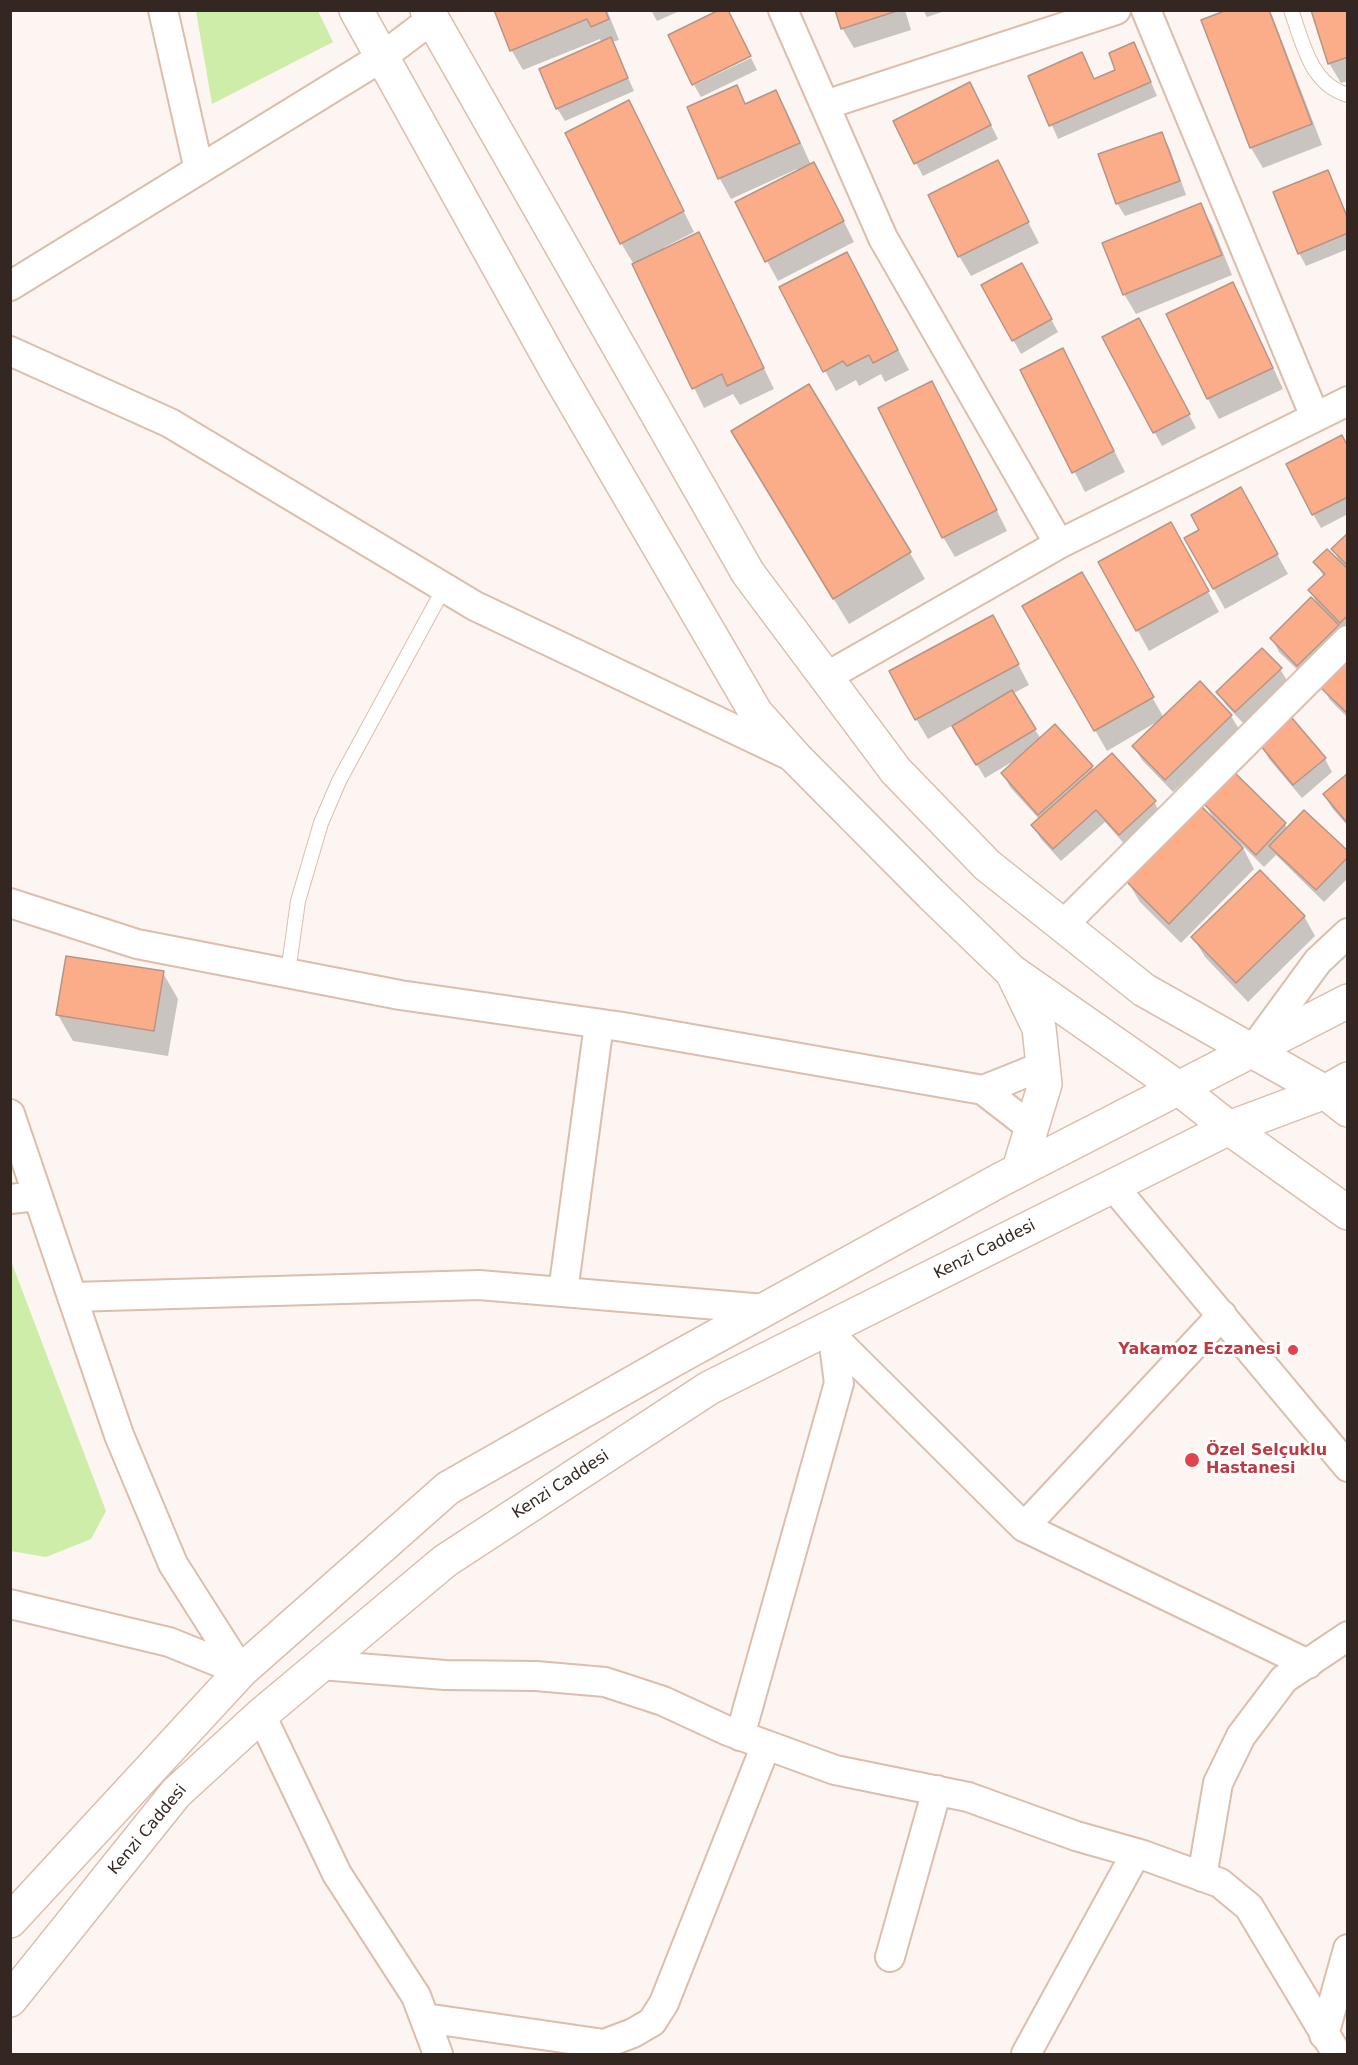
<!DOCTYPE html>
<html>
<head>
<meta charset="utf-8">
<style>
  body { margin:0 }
  #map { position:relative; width:1358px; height:2065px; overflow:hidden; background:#fcf5f1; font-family:"DejaVu Sans",sans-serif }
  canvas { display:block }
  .frame { position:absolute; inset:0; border:12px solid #342721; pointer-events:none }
</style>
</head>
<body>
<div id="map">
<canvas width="1358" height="2065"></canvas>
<div class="frame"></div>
</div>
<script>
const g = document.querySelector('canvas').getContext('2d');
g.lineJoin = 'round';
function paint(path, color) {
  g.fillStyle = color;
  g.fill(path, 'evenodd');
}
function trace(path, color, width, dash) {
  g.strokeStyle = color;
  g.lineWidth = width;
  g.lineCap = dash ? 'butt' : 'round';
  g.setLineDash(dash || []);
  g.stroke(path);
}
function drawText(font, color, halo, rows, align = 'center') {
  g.font = font + ' "DejaVu Sans",sans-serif';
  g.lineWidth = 6;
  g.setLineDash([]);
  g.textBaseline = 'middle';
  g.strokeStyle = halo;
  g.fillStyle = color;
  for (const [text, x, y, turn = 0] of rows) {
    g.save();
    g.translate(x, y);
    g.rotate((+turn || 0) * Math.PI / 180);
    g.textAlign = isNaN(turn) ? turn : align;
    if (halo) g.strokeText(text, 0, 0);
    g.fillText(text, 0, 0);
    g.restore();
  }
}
paint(new Path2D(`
  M196,11H318L333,42L212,104Z
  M11,1261L106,1511L91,1539L46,1557L11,1551Z`), '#cdeda8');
paint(new Path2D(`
  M495,10H607L619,40L612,42L634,91L565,121L557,108L602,43L600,39L523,70L512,51Z
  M651,10H682L657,21Z
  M836,10H905L911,30L854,48L842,28Z
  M923,10H948L927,17Z
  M1231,10H1270L1322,145L1263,168L1251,148L1203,21Z
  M1348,10V81L1341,83L1329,63Z
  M1082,54L1095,80L1140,57L1157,96L1058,139L1030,76Z
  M751,58L757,70L701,97L694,85Z
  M736,87L746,105L776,92L787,112L811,165L825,184L854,242L778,281L767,261L798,172L797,169L731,199L720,179L689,108Z
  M977,97L998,139L923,176L916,163Z
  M629,102L694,232L663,248L664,250L709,254L774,389L740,405L733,394L704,408L633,263L621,243Z
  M1161,134L1169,147L1186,195L1125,216L1117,203Z
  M997,162L1039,243L971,276L959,256Z
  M1327,172L1348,217V249L1306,266L1299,253Z
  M1200,205L1212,225L1232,275L1136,314L1124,294Z
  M858,274L909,370L885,382L881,374L859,386L856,380L836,391L781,288Z
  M1029,278L1058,332L1021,354L983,285Z
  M1232,284L1244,304L1283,389L1219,419L1208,399L1168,314Z
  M1146,333L1196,428L1162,446L1104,338Z
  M1073,370L1125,472L1085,492L1022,371Z
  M943,403L1007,531L955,557L943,537Z
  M1348,448V514L1321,528L1313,514Z
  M748,458L910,553L925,579L849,624Z
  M1252,509L1288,574L1225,609L1186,539Z
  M1348,535V634L1337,625L1345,639L1306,678L1279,652L1272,638L1318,605L1310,590L1324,577L1315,562L1341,564L1333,549Z
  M1182,544L1219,612L1149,651L1100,562Z
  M1081,574L1164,718L1231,716L1239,729L1173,792L1142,760L1134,747L1160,720L1107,751L1024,606Z
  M1004,637L1029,685L1012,694L1041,739L1092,767L1094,771L1154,802L1162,816L1127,847L1105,822L1061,861L1041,839L1033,826L1040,820L1010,787L1003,773L1018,760L1017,759L985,778L953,725L928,739L916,719Z
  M1348,666V718L1330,700L1322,687Z
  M1280,669L1288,682L1244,724L1226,705L1218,692Z
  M1262,746L1325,759L1332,772L1302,798L1269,759Z
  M1348,775V826L1332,808L1325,795Z
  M1205,804L1285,824L1287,829L1348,853V878L1324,902L1276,855L1264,867L1241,844L1254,869L1181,943L1140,902L1128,882L1215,821Z
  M1304,916L1315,936L1248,1002L1205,957L1193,937Z
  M163,973L178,999L168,1056L73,1041L58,1015Z`), '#0003');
const building = new Path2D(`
  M494,10H605L609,19L591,27L587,19L510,51Z
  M719,10H728L751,56L692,85L668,35Z
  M835,10H900L841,29Z
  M1227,10H1269L1312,124L1250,148L1201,20Z
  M1311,10H1348V57L1328,64Z
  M611,37L628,78L556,109L539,69Z
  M1134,42L1151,82L1049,126L1028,76L1082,52L1094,79L1115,70L1109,53Z
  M970,82L991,125L914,164L893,121Z
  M737,85L745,104L776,90L800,143L718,179L687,107Z
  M629,100L684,211L620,244L565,133Z
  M1162,132L1180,181L1116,204L1098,154Z
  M998,160L1029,222L958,257L928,195Z
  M814,162L844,221L765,262L735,202Z
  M1328,170L1348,219V233L1298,254L1273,192Z
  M1201,203L1222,255L1123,295L1102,243Z
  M699,232L764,368L727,386L722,374L692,389L632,264Z
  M847,252L898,350L873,363L869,355L847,366L843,361L823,372L779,287Z
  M1022,263L1052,319L1012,341L981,285Z
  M1233,282L1273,368L1207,399L1166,314Z
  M1139,318L1190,414L1153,433L1102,337Z
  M1063,348L1114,451L1072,473L1020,370Z
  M932,381L997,510L942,538L878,408Z
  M809,384L911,552L833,599L731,431Z
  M1342,435L1348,447V497L1312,515L1286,464Z
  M1241,487L1278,554L1213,589L1184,538L1199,530L1191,515Z
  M1171,522L1209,591L1136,631L1098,562Z
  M1348,533V566L1331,549Z
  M1327,549L1348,569V615L1340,623L1308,590L1325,574L1313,562Z
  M1082,572L1154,697L1094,731L1022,606Z
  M1311,597L1339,625L1297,666L1270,638Z
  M993,615L1019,664L915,720L889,671Z
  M1262,648L1282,668L1235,712L1216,692Z
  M1345,662L1348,664V714L1320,687Z
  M1200,681L1232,715L1165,780L1132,746Z
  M1012,690L1036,729L976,765L952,726Z
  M1292,718L1326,758L1293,785L1260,745Z
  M1055,724L1093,766L1038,815L1001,773Z
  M1112,753L1156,801L1119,835L1096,810L1053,849L1031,825Z
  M1234,772L1286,823L1256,855L1204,804Z
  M1348,773V824L1323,794Z
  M1201,806L1243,848L1169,924L1126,881Z
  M1304,810L1348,851V857L1316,890L1269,846Z
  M1260,870L1305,916L1236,983L1191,937Z
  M66,956L164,971L154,1031L56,1015Z`);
paint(building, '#fbad8a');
trace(building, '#b69587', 1.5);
const lane = new Path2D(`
  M1291,10C1303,43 1310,84 1348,95
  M288,973L298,901L321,823L339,781L444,588`);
const street = new Path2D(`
  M163,10L199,170
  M783,10L883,238L1059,544
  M1146,10L1315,417
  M825,105L1116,10
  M10,286L382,57L432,19
  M10,351L170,423L475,606L793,757
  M826,677L1059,544L1348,401
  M10,903L137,944L400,995L623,1027L983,1090L1032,1128
  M1063,925L1348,640
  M1252,1051L1318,961L1348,933
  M983,1090L1043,1066
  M10,1114L119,1435L173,1564L241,1671
  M1113,1186L1348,1467
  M10,1199L38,1196
  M563,1292L599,1024
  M72,1297L479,1285L765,1309
  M833,1337L1024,1527L1222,1315
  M1024,1527L1308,1664
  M10,1604L169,1642L241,1671
  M321,1665L445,1675L536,1676L605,1682L663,1701L728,1731L835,1770L968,1797L1076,1836L1143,1855L1220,1883L1249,1907L1337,2054
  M261,1715L337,1874L416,1996L438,2054
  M740,1736L839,1383L833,1337
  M1202,1877L1218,1783L1241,1736L1284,1679L1348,1636
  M890,1957L937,1790
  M425,2018L604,2044L633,2033L652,2022L664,2003L766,1745
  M1324,2035L1348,1949
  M1026,2054L1136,1853`);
const secondary = new Path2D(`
  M356,10L556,370L756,713L796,758L931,894L1011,971L1177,1087L1229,1128L1348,1213
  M427,10L748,573L896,771L987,865L1144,990L1325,1092L1348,1110
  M1012,972L1039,1028L1045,1084L1019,1169
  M10,1921L241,1671L448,1488L673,1360L1000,1180L1348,1001
  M10,2000L176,1793L261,1715L445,1561L709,1388L1229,1128L1325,1092L1348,1079`);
trace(lane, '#ddbdac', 16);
trace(street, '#ddbdac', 32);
trace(secondary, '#ddbdac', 36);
trace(lane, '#fff', 14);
trace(street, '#fff', 28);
trace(secondary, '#fff', 33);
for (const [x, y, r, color] of [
  [1293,1350,6,"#e0444e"],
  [1192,1460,8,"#e0444e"]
]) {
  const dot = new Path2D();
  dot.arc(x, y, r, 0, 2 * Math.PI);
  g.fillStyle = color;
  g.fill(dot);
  trace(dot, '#fff', 2);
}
drawText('16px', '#342721', '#fff', [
  ["Kenzi Caddesi",985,1250,-27],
  ["Kenzi Caddesi",561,1485,-33],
  ["Kenzi Caddesi",148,1830,-50]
]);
drawText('bold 16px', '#be3a42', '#fff', [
  ["Yakamoz Eczanesi",1281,1350],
  ["Özel Selçuklu",1206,1451,"left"],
  ["Hastanesi",1206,1469,"left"]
], 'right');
</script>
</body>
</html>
